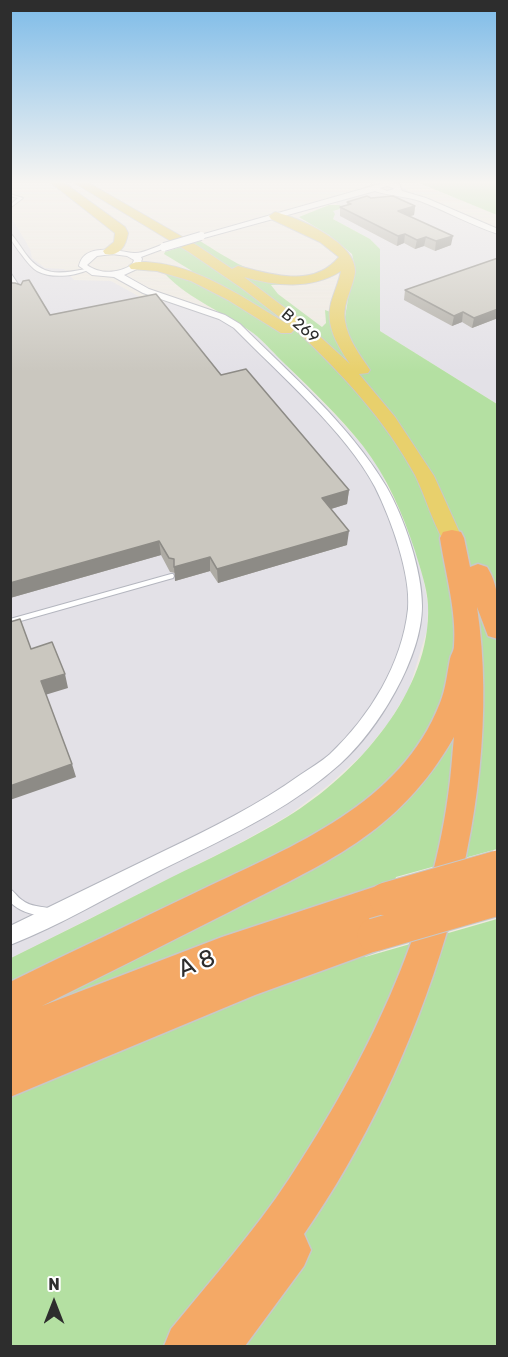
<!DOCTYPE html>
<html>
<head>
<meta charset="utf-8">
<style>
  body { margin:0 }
  #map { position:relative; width:508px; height:1357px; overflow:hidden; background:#eee9e1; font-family:Rubik,sans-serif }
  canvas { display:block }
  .frame { position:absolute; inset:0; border:12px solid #2d2d2d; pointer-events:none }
  .north { position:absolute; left:24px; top:1273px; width:60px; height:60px; -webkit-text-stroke:4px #fff; paint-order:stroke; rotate:0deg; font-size:16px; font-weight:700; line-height:24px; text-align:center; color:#2d2d2d }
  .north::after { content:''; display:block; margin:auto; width:21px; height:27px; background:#2d2d2d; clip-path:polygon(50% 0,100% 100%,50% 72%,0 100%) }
</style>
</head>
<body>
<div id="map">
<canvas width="508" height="1357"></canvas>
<div class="frame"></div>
<div class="north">N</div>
</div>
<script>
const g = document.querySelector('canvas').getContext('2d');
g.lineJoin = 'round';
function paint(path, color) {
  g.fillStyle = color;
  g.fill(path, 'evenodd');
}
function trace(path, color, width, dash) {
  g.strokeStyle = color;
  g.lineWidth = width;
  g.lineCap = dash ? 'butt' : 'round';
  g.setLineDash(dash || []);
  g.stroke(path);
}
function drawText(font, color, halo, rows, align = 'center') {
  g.font = font + ' Rubik,sans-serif';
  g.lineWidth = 4.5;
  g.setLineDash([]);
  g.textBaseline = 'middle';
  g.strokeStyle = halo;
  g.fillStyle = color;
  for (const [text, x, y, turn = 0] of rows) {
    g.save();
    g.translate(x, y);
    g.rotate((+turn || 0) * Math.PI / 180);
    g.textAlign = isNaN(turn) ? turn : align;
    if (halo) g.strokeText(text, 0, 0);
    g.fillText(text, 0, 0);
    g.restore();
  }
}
paint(new Path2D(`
  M375,182L395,183L411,192L497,228V404L380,331V249L370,239L333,219V211L343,208L327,197L362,189Z
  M10,215L30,249L32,258L45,268L64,269L74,280L111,281L142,298L207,309L231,318L257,336L337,417L363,446L380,470L411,538L423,577L428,605L427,630L409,689L389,722L364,753L330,784L289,815L240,843L11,958Z`), '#e3e1e7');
paint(new Path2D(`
  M414,182H497V215L419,183Z
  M329,205H340L343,208L333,211L335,214L333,219L370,239L380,249V331L497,404V849L396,877L365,957L497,919V1346H11V958C64,932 117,905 170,878C209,859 249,840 287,817C356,775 432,691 428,605C427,587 420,568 415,551C403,514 387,477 363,446C340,417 313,391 286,365C275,355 265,342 253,333C225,313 190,300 165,274L168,272L185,277L192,271L164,254L165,252L200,241C236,263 262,283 307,276L304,283L271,285L278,294L322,327L326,323L325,310L345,317L354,263L352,254L329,235L299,217Z`), '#b4e0a2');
const lane = new Path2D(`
  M10,194L23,198L10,208V205L18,198L10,196Z
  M10,233C16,239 20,246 25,253C42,277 59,274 86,269L88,270C74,276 52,279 37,271C29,266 24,257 18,250C14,244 10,240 10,233Z
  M10,272L22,290V291H18L10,278Z
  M171,574H173L174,576L173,578L10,624V619Z
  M10,889C15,892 17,897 22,900C30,907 42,906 52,909L54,912L52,915C38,918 20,912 10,902Z`);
const street = new Path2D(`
  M387,182L399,184L402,191L426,198L498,229V234C471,225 446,211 420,201C404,196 390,196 375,191L204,238L197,236ZM387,186L393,188L394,189L387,191L380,188Z
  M161,245L168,247L141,257L142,259L139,268L124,275L149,289L225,315L240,324C291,375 349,424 386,486C404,517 422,570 422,606C422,658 378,730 340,764C288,811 219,841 157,872C109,896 61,925 10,945V926C62,901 114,875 166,850C212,828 258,805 300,775C310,768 321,762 330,754C370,716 402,664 408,609C411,574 391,519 375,487C346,432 278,373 234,328L219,319L143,293L114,277L92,275L79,266C84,242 117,251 134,253C141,254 153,248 161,245ZM112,254L127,256L134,260L132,265C118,273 101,275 87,265L97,256Z`);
const primary = new Path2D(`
  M50,182H63L125,227L128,233C126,245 120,257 105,254L103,251L114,242L115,233Z
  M73,182H87L198,246L232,269L238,266C271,274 313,289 339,257L320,242L271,219L269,216L275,212C299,218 357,243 355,272C353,289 342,303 345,321C348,340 360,355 370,370L368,373L359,374L395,417L434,476L462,538L459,543L452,545L445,543C432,522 426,497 415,475C384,418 341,373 295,329L292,327L294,330L291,333H281L228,300L191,281L157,271L131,269L129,266C134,261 139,262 146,262C200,265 246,300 291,326L243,289L189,252ZM341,271C339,282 334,292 331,303C325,326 338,346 350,364L305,323L244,277C276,286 311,290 341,271Z`);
const highway = new Path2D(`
  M452,530L461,532L464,538L470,567L478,564L487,567C501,589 498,613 498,639L488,636L477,607C508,814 421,1066 304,1234L311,1250L304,1266L245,1346H164L171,1329C211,1280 254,1232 289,1179C365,1064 429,934 448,796C451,776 452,757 454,737C398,835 324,863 229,912C166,944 104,975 42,1006L222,937L386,883L398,887L404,899L398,911L376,919L387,923L392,935L387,947L255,995L10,1097V982C75,950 139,920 203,889C293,846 401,804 440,703C446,688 447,674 450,659C451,654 454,651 454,646C457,613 445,571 440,538L443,532Z`);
trace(lane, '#b4b6bf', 2);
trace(street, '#b4b6bf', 2);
trace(primary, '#c8c8c8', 2);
trace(highway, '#c8c8c8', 3);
paint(lane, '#fff');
paint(street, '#fff');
paint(primary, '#e8d06c');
paint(highway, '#f4a966');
const streetBridge = new Path2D(`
  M164,247L201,236`);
const highwayBridge = new Path2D(`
  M386,899L498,867
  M374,935L498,899`);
trace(streetBridge, '#b4b6bf', 10, []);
trace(highwayBridge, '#c8c8c8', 35, []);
trace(streetBridge, '#fff', 8);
trace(highwayBridge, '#f4a966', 33);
paint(new Path2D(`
  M371,198L415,206L414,215L410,216L451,245L435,251L424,246L415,249L404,243L397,246L340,216V207L347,205V202Z
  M498,258V318L472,328L462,322L452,326L404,300L405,290Z
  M10,283L50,315L221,375L349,490L347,504L331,509L347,545L218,583L210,571L175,581V573L170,572L161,555L10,598Z`), '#aeaba4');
paint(new Path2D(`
  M415,206L414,215L397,220L398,211Z
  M405,234L404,243L397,246L398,236Z
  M453,236L451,245L435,251L436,241Z
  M426,237L424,246L415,249L417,240Z
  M498,309V318L472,328L474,318Z
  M463,312L462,322L452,326L454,316Z
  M349,490L347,504L321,512L322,498Z
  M349,531L347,545L218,583L217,569Z
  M159,541L161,555L10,598V583Z
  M210,557V571L175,581L174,567Z
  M65,674L68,688L45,695L41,681Z
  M72,764L76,777L10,800V786Z`), '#8d8b86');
const building = new Path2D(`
  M367,196L371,198L393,196L415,206L398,211L453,236L436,241L426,237L417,240L405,234L398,236L340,207L351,204L347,202Z
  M498,258V309L474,318L463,312L454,316L405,290Z
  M29,280L50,315L156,294L221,375L246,369L349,490L322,498L349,531L217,569L210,557L174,567V559L169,558L159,541L10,583V283H15L21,285L23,281Z
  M20,619L31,649L52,642L65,674L41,681L72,764L10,786V622Z`);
paint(building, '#cac7bf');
trace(building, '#8d8b86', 1.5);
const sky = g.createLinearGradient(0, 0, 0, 372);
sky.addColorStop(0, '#7dbbe8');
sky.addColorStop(0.49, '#f7f5f2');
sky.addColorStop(1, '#f7f5f200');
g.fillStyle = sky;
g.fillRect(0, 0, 508, 372);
drawText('16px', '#2d2d2d', '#fff', [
  ["B 269",300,326,40]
]);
drawText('24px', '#2d2d2d', '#fff', [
  ["A 8",197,964,-21]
]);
</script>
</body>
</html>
